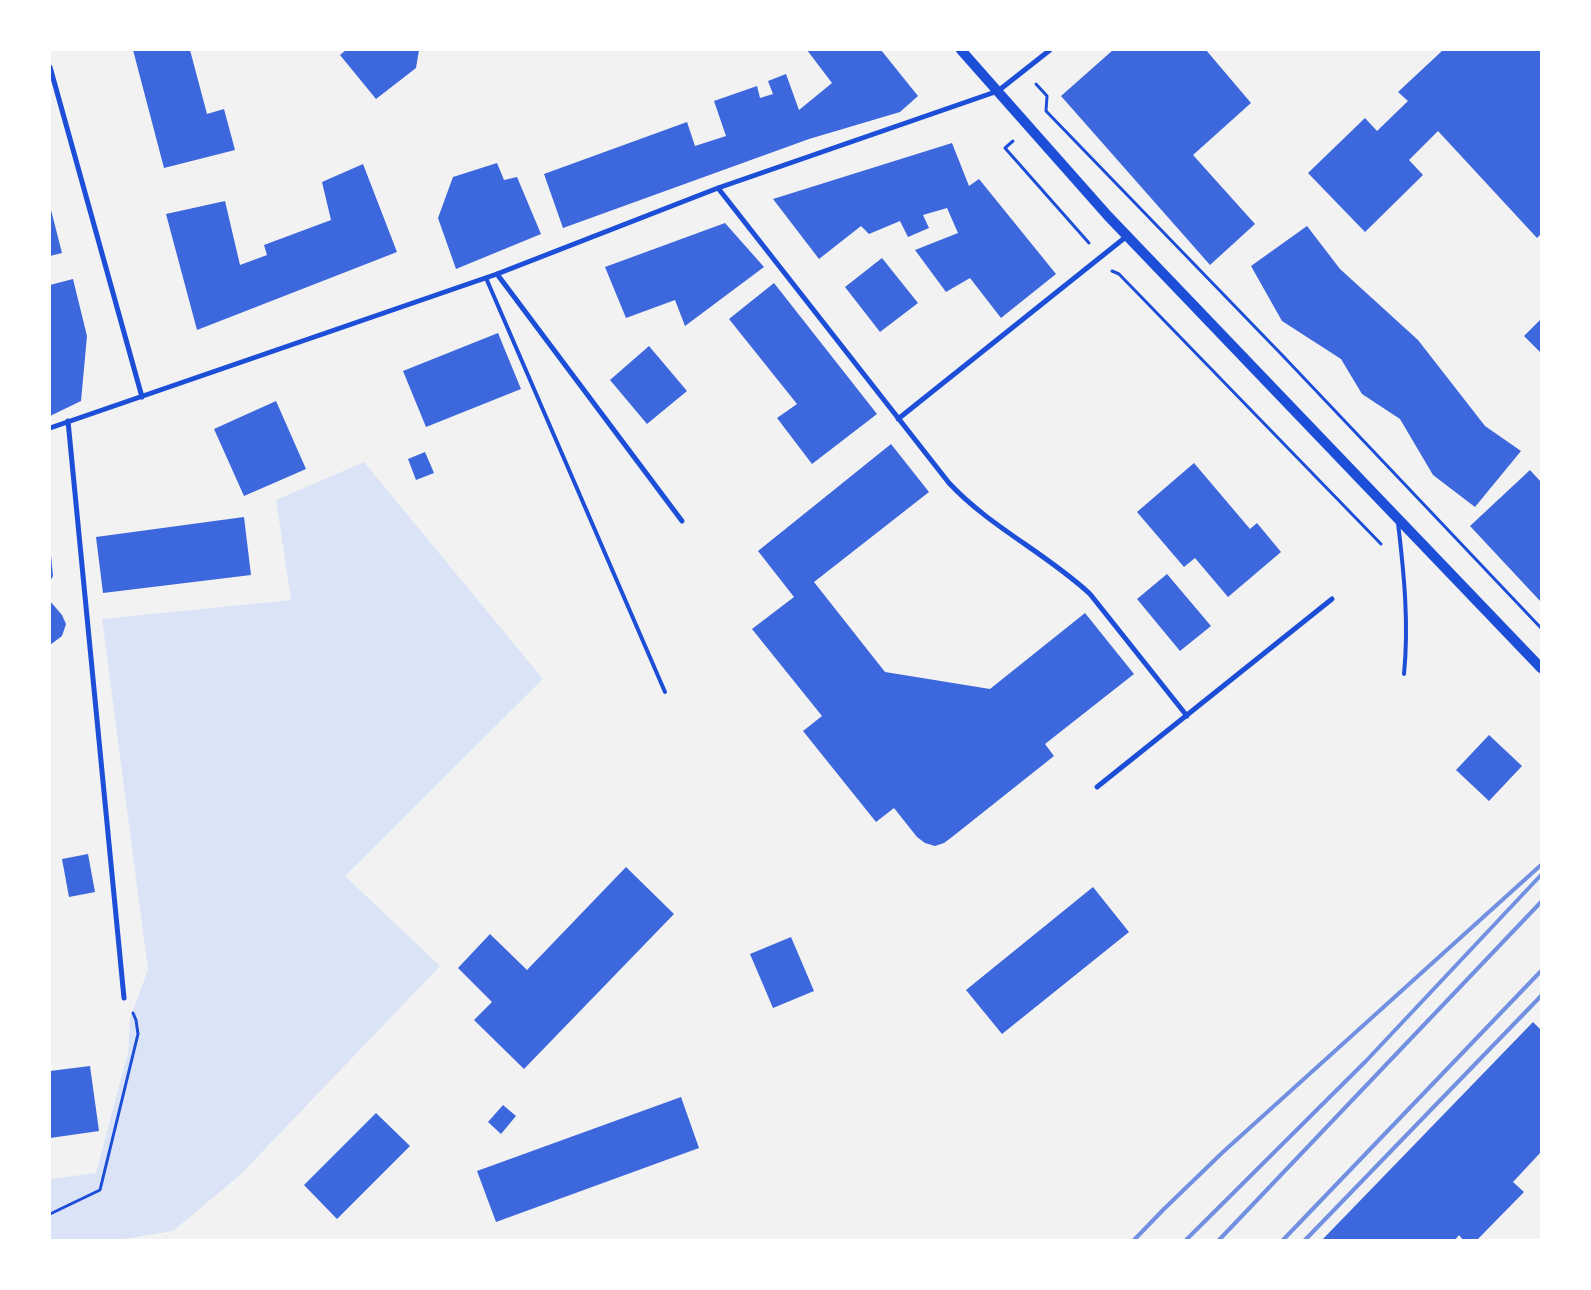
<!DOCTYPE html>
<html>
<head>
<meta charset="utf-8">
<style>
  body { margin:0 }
  #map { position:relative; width:1591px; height:1290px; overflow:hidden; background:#f2f2f2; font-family:Helvetica,sans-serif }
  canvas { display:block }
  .frame { position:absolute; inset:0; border:51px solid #fff; pointer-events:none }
</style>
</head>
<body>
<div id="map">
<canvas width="1591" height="1290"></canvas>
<div class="frame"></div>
</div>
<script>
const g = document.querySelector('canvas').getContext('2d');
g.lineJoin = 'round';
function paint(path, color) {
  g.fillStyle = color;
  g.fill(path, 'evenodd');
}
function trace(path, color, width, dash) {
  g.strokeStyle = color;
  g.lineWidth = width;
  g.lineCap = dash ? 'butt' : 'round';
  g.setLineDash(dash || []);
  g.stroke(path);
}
paint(new Path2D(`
  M364,462L543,679L345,876L440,966L240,1175L173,1231L118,1240H50V1179L96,1173L128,1052L130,1018L148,970L102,619L291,600L276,500Z`), '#dbe4f7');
paint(new Path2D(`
  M133,50H190L207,114L224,109L235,150L164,168Z
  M346,50H419L416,68L376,99L340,55Z
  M807,50H881L918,96L900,112L809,139L563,228L544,174L687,122L695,146L726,136L714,101L757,86L760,98L773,94L768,81L786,74L799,110L832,83Z
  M1113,50H1206L1251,103L1193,155L1255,224L1210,265L1061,96Z
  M1443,50H1541V234L1537,238L1438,131L1409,160L1423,175L1365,232L1308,173L1365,118L1377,131L1408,101L1398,92Z
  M952,143L969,186L979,179L1056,274L1001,318L970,278L946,292L915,250L958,233L947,208L923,215L929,228L908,237L900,221L869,234L861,226L819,259L773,199Z
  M497,163L504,180L517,177L541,234L456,269L438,218L453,177Z
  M363,164L397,252L197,330L166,214L225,201L240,265L267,255L264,245L331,220L322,182Z
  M50,206L62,253L50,256Z
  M725,223L764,267L685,326L675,300L626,318L605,267Z
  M1307,226L1340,269L1418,340L1485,426L1521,451L1475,507L1433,475L1400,419L1362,394L1341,359L1282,321L1251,266Z
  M882,258L918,303L880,332L845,287Z
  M73,279L87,336L81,401L50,416V285Z
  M774,283L877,414L812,464L777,418L797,404L729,319Z
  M1541,319V353L1524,336Z
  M498,333L521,389L426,427L403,371Z
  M649,346L687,391L647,424L610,380Z
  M276,401L306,469L244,496L214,429Z
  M891,444L929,492L814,582L885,672L990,689L1085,613L1134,674L1045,744L1054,756L952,837L944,843L935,846L925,843L917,837L894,808L876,822L803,731L822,716L752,629L794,597L758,551Z
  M425,452L434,473L416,480L408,459Z
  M1194,463L1250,529L1257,523L1281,552L1228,597L1195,558L1184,567L1137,512Z
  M1530,470L1541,482V602L1470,526Z
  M244,517L251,575L103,593L96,537Z
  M50,555H51L53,576L50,581Z
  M1167,574L1211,626L1180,651L1137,599Z
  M50,601L62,615L66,624L62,636L50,645Z
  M1489,735L1522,766L1489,801L1456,770Z
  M88,854L95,892L69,897L62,859Z
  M626,867L674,914L524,1069L474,1020L492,1002L458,968L490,934L527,970Z
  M1093,887L1129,932L1002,1034L966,990Z
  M791,937L814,991L773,1008L750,954Z
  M1533,1022L1541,1030V1152L1513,1182L1524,1192L1477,1240H1463L1459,1235L1455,1240H1322Z
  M90,1066L99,1131L50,1138V1071Z
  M681,1097L699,1148L496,1222L477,1171Z
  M503,1105L516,1116L501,1134L488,1122Z
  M376,1113L410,1146L337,1219L304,1185Z`), '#3d67dc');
trace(new Path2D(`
  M1036,84L1047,96L1046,111L1284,357L1541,628
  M1013,141L1005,148L1089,243
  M1112,271L1119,274L1381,544
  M50,1214L100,1190L138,1034L136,1020L133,1013`), '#1d4ed8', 3);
trace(new Path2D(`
  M486,278L665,692
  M1398,523C1404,573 1409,624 1404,674`), '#1d4ed8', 4);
trace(new Path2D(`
  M50,67L142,397
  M718,188L949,483C990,527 1046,553 1090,594L1187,716
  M497,274L682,521
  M898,419L1127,236
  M68,421L124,998
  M50,428L497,274L718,188L998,91L1050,50
  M1097,787L1332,599`), '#1d4ed8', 5);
trace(new Path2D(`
  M961,50L1108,216L1541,668`), '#1d4ed8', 10);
trace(new Path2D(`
  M1134,1240L1164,1209L1223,1152L1541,865
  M1186,1240L1366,1061L1541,875
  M1219,1240L1541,902
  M1283,1240L1541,971
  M1305,1240L1541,996`), '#7290e2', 4);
</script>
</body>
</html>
